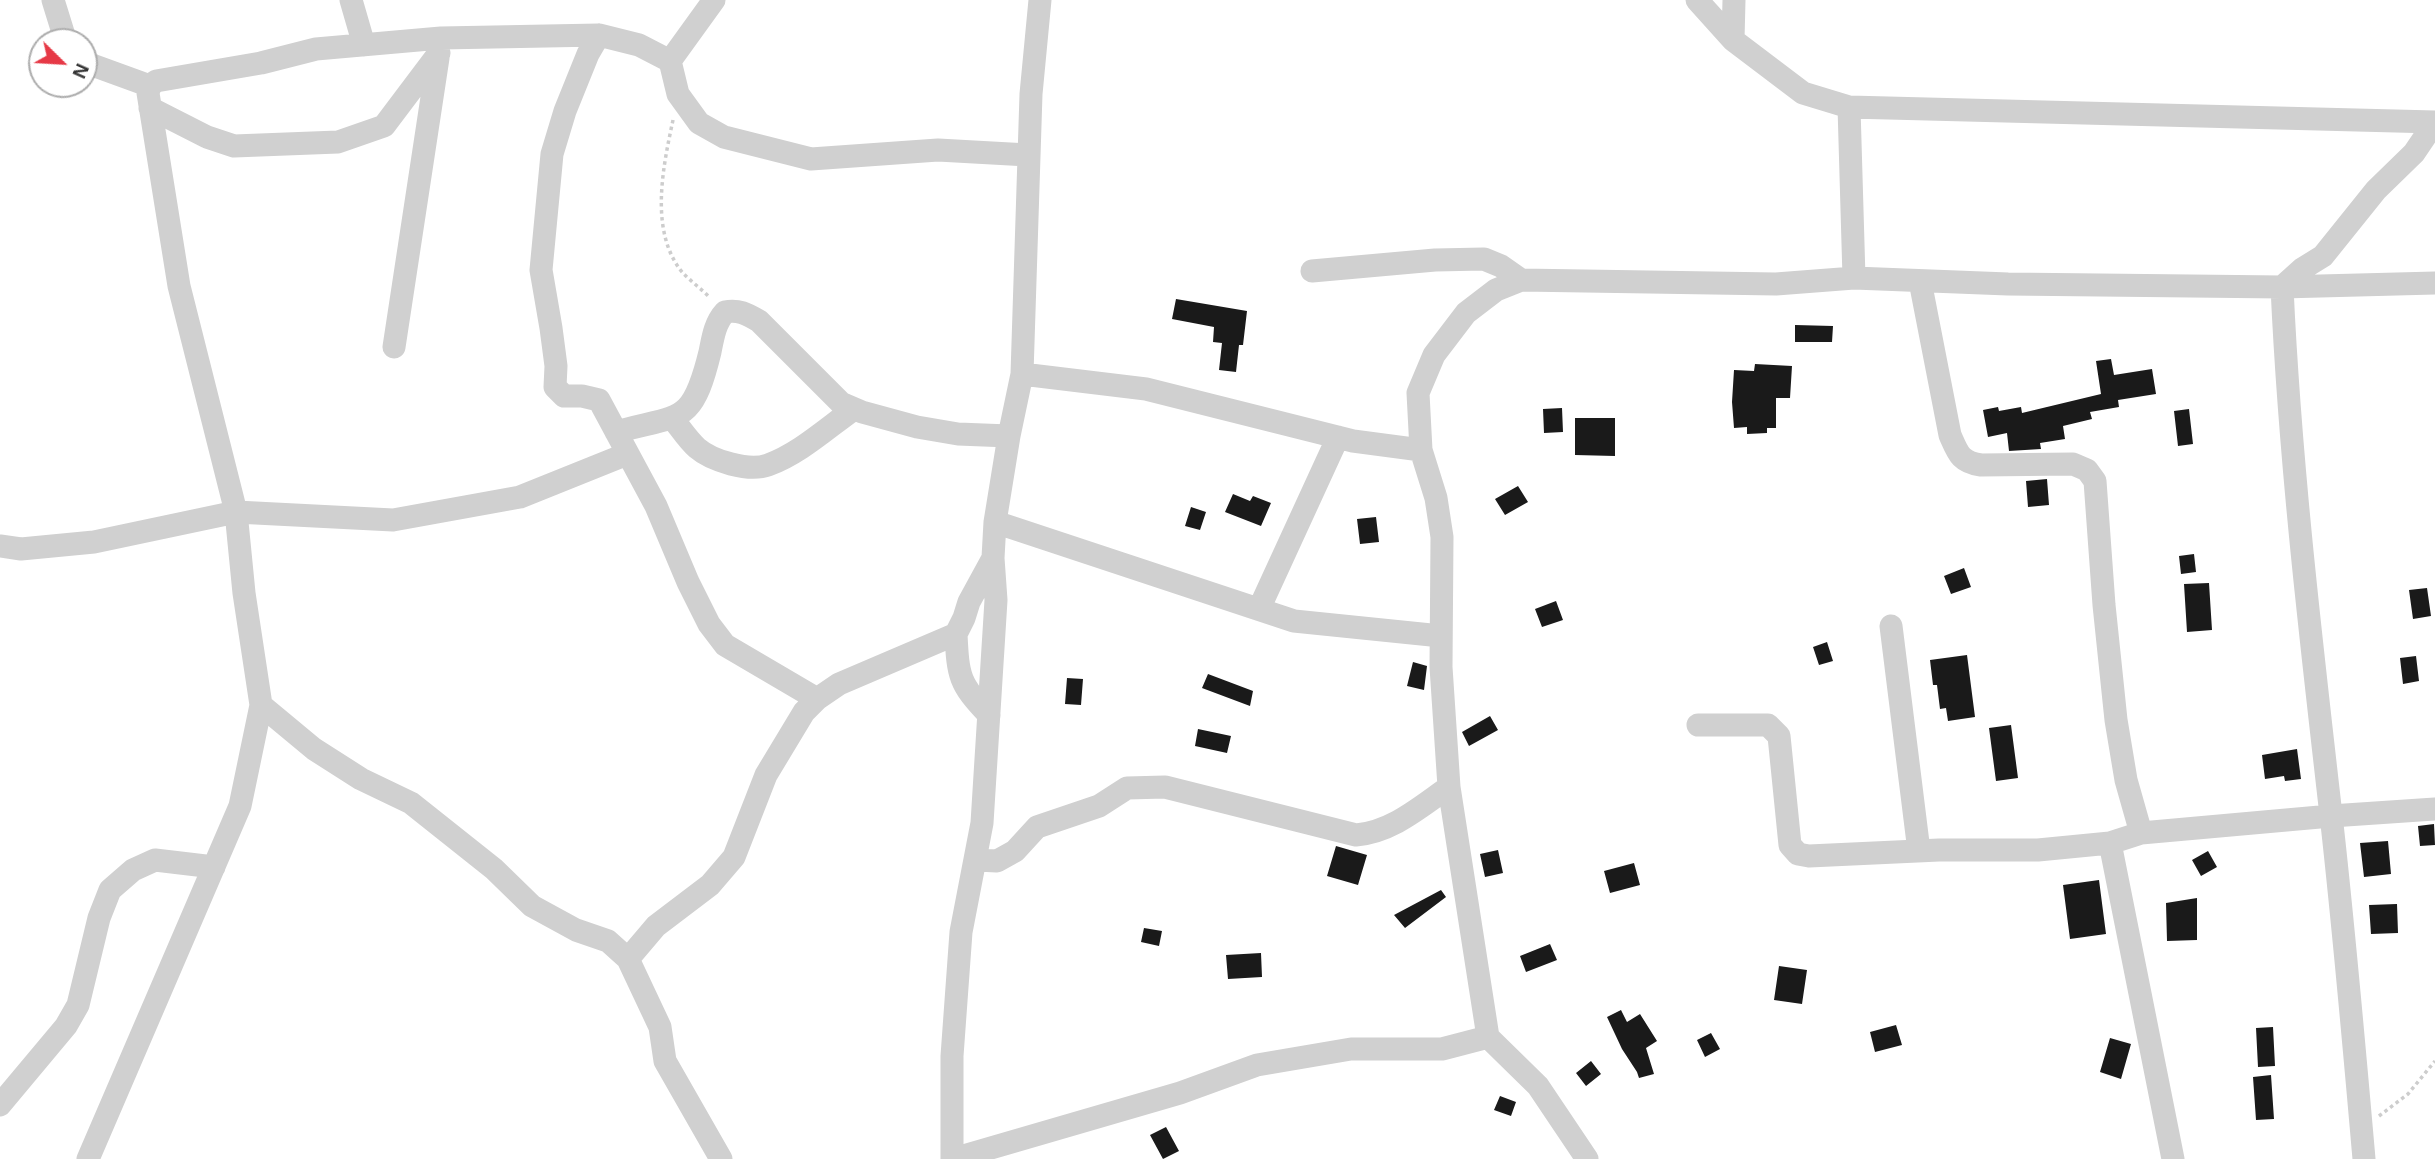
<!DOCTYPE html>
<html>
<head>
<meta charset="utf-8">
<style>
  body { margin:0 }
  #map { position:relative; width:2435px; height:1159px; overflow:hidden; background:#fff; font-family:Arial,sans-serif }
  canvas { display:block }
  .north { position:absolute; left:28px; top:28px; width:70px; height:70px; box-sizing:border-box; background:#fff; border:2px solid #adadad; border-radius:50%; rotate:114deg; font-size:19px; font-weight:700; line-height:28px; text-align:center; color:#333 }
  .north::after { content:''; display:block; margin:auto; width:24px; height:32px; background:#e63946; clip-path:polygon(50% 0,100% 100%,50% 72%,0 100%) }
</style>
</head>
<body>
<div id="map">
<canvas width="2435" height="1159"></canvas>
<div class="north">N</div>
</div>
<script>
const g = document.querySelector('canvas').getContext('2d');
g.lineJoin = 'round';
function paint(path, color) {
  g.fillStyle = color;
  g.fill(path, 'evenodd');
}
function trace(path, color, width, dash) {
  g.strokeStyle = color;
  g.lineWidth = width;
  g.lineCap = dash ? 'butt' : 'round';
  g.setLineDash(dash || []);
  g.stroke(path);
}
paint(new Path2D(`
  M1176,299L1247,311L1243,345H1239L1236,372L1219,370L1222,343L1213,342L1214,327L1172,319Z
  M1795,325L1833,326L1832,342H1795Z
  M2111,359L2114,375L2152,369L2156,394L2118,400L2119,407L2090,412L2092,419L2063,426L2065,439L2040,443L2041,449L2009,451L2007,433L1988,437L1983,410L1998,407L1999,411L2021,407L2022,413L2101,394L2096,361Z
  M1755,364L1792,366L1790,398H1776V428H1767V433L1747,434V427L1734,428L1732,402L1734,370L1754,371Z
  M1562,408L1563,432L1544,433L1543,409Z
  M2189,409L2193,444L2178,446L2174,411Z
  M1575,418H1615V456L1575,455Z
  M2047,479L2049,505L2028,507L2026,481Z
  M1518,486L1528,502L1505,515L1495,499Z
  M1233,494L1250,501L1253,496L1271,503L1261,526L1225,512Z
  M1191,507L1206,512L1200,530L1185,526Z
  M1376,517L1379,542L1360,544L1357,519Z
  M2194,554L2196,572L2181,574L2179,556Z
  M1964,568L1971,587L1951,594L1944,576Z
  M2209,583L2212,630L2187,632L2184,584Z
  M2427,588L2431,616L2413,619L2409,590Z
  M1556,601L1563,620L1542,627L1535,609Z
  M1827,642L1833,661L1819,665L1813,647Z
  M1967,655L1975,717L1948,721L1946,708L1940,709L1937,685H1933L1930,660Z
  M2416,656L2419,681L2403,684L2400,658Z
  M1413,662L1427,666L1424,690L1407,686Z
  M1208,674L1253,691L1250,706L1202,688Z
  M1067,678L1083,679L1081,705L1065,704Z
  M1490,716L1498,730L1469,746L1462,732Z
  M2011,725L2018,778L1996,781L1989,728Z
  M1198,729L1231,736L1227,753L1195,746Z
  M2297,749L2301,779L2285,781L2284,776L2265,779L2262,755Z
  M2434,824L2435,845L2420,846L2418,826Z
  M2388,841L2391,874L2364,877L2360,843Z
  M1336,846L1367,855L1358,885L1327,876Z
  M1498,850L1503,873L1485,877L1480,854Z
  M2208,851L2217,867L2201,876L2192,860Z
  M1634,863L1640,885L1610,893L1604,871Z
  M2099,880L2106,934L2070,939L2063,885Z
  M1441,890L1446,897L1405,928L1394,915Z
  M2197,898V940L2167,941L2166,903Z
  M2397,904L2398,933L2371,934L2369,905Z
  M1144,928L1162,931L1159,946L1141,942Z
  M1550,944L1557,960L1526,972L1520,956Z
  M1261,953L1262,977L1228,979L1226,955Z
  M1779,966L1807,970L1802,1004L1774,1000Z
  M1621,1010L1627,1022L1640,1014L1657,1041L1646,1048L1654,1074L1639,1078L1637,1072L1622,1049L1607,1017Z
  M1896,1025L1902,1045L1875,1052L1870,1032Z
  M2273,1027L2275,1066L2258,1067L2256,1028Z
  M1711,1033L1720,1049L1705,1057L1697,1040Z
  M2110,1038L2131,1044L2121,1079L2100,1072Z
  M1591,1061L1601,1074L1586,1086L1576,1073Z
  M2271,1075L2274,1119L2256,1120L2253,1077Z
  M1500,1096L1516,1102L1511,1116L1494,1110Z
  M1166,1127L1179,1151L1163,1159L1150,1135Z`), '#1a1a1a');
trace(new Path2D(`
  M673,120C663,167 649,231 682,272C690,281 702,289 710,298
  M2379,1116L2408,1094L2435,1061`), '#cdcdcd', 3.5, [3.5, 3.5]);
trace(new Path2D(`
  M53,0L66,42
  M351,0L364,45
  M1697,0L1733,40L1803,93L1849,107
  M599,35L588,54L565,111L552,154L541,270L551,328L556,366L555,387L564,396H582L599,400L656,506L688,582L709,624L725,645L817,699
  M1733,40L1734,0
  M670,61L714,0
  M84,62L150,86
  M150,108L207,137L234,146L338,142L384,126L439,53
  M1312,271L1435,260L1484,259L1501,266L1521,280
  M1854,278L1849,107L2435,122
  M1920,281L1950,435C1958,453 1960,462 1981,465L2073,464L2087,470L2095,481L2104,605L2116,720L2126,780L2141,833
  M394,347L438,58
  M1022,374L1146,389L1353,441L1421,450
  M673,419C681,429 688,440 697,448C712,461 749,472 768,465C799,454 827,428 854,409
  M616,432C681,414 692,426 710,352C713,337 715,323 725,312C738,309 747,314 759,321L841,403L862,412L917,427L958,434L1009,436
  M995,522L1294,621L1441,636
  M0,546L21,549L94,542L236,512L393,520L520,497L627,454
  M1259,609L1338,437
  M1891,626L1919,851
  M956,634C958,676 959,684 989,715
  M261,705L314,749L361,779L411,803L494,869L532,906L576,930L608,941L628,959L660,1027L665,1061L721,1159
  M1698,725H1768L1779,736L1790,845L1798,854L1809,856L1939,850H2038L2110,843L2141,833L2331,816L2435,809
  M2110,843L2173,1159
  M977,860L997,861L1015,851L1037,827L1099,806L1127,788L1165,787L1356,835C1392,832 1420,807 1449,787
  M628,959L656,926L710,885L734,857L766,775L804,712L817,699L839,684L956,634L964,618L969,602L993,558L995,522L1009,436L1022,374L1031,94L1040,0
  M0,1105L66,1026L78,1005L99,918L110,890L133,870L155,860L214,867
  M88,1159L240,806L261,705L244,593L236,512L179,286L148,93L150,86L156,81L261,63L316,49L441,38L599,35L639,45L670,61L678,94L699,123L724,137L811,159L938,150L1028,155
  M952,1159V1056L961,932L982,823L996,600L993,558
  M953,1159L1180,1093L1257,1065L1351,1049H1442L1488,1037
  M1587,1159L1538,1086L1488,1037L1449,787L1441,667L1442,537L1436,498L1421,450L1418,393L1434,355L1466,313L1496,290L1521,280L1776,284L1854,278L2008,284L2282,287L2435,283
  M2364,1159C2354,1044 2344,930 2331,815C2311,640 2290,463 2282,287L2302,269L2323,256L2376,190L2414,153L2435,122`), '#d0d0d0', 23);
</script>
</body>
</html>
